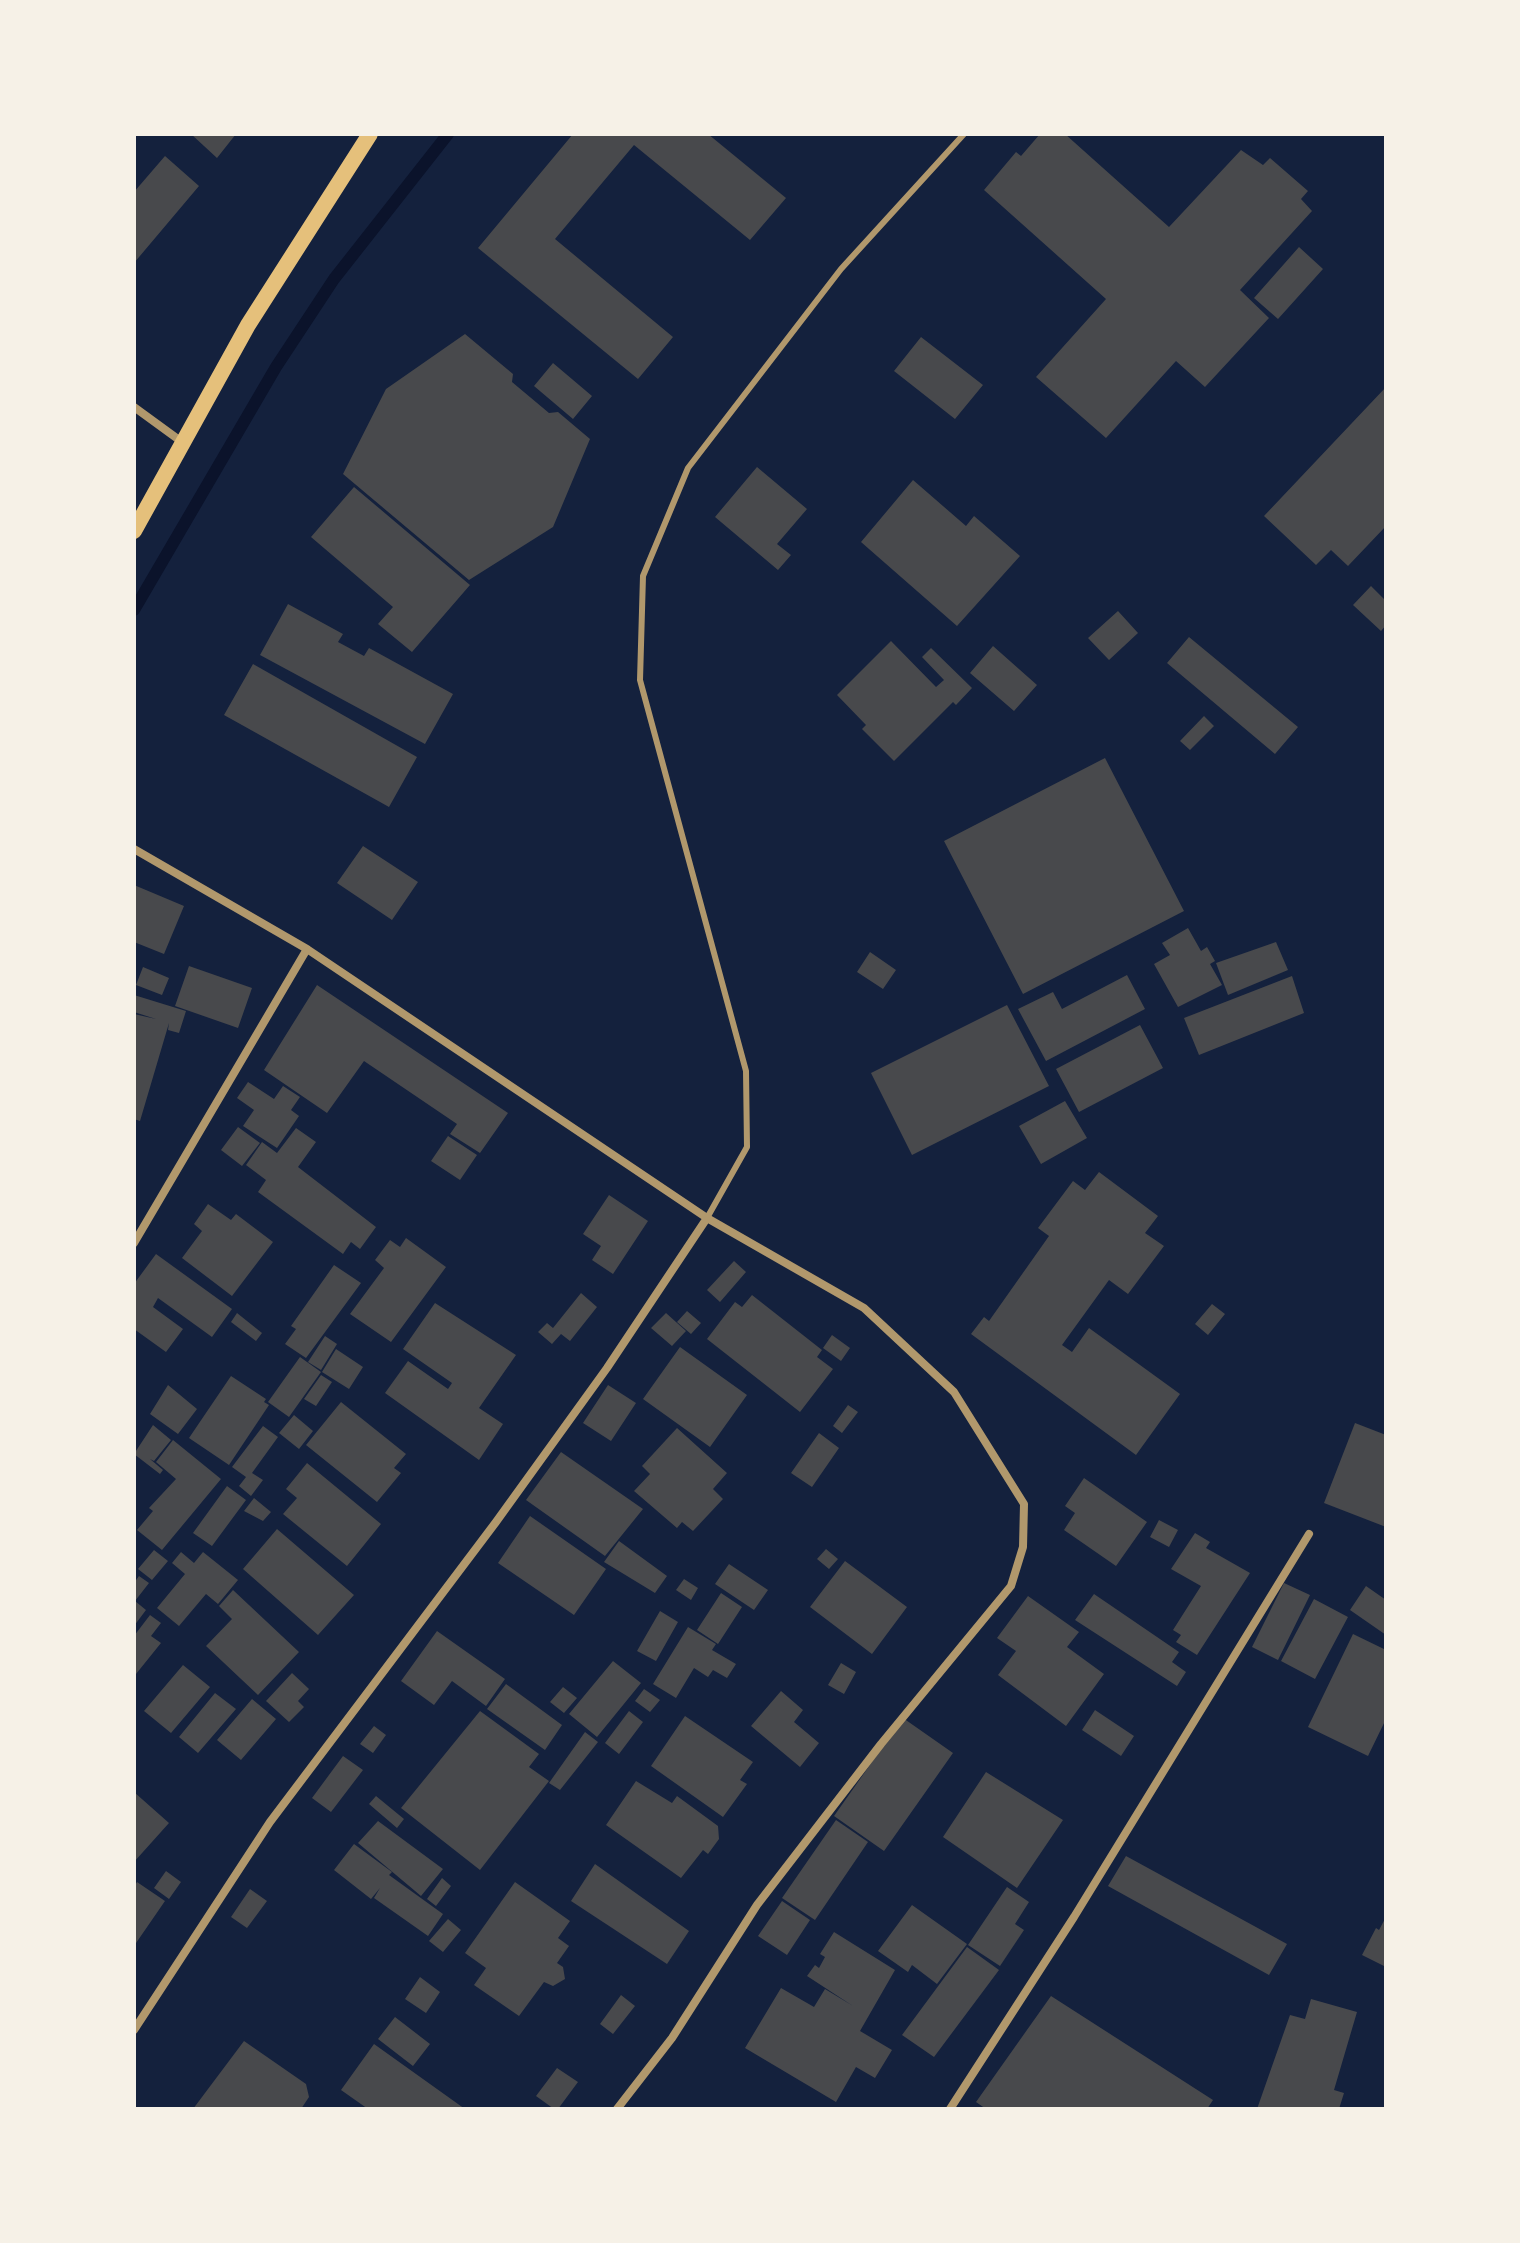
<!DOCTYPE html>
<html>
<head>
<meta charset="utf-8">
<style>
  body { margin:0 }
  #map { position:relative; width:1520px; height:2243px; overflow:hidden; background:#14213d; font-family:Mulish,sans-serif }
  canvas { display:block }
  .frame { position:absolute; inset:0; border:136px solid #f6f1e7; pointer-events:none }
</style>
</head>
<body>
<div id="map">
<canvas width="1520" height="2243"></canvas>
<div class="frame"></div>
</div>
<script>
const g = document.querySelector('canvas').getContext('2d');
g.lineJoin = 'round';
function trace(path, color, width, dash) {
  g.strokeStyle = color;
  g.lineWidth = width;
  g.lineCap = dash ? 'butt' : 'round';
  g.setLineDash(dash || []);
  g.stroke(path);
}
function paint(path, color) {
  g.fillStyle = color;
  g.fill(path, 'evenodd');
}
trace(new Path2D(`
  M134,610L276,367L334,279L448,134`), '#0b132b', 12);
paint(new Path2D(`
  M191,134H236L217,158Z
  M573,134H708L786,198L750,240L634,145L555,239L673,337L638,379L478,248Z
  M1040,134H1065L1169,227L1241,150L1263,165L1270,158L1308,191L1301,199L1312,211L1240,290L1269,318L1205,387L1176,361L1106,438L1036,377L1106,299L984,190L1016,152L1021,156Z
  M165,156L199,186L134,263V192Z
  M1299,247L1323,269L1278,319L1254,298Z
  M465,334L513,374L512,382L549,413L558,412L590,439L553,527L469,580L343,474L386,389Z
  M921,337L983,385L955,419L894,371Z
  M553,363L592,396L573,419L534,386Z
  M1386,387V526L1348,566L1331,550L1316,565L1264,516Z
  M757,467L807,509L777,544L791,555L778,570L715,517Z
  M913,480L966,526L974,516L1020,556L957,626L861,542Z
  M354,487L470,585L412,652L378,624L393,607L311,537Z
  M1371,586L1386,601V625L1381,631L1353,605Z
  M288,604L343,634L338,642L364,656L369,648L453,694L425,744L260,655Z
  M1118,611L1138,633L1109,660L1088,638Z
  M1189,637L1298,727L1275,754L1167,663Z
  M891,641L936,687L944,680L922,657L931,648L972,688L956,705L953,702L894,761L862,729L866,725L837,695Z
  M993,646L1037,685L1014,711L970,673Z
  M253,664L417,757L389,807L224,715Z
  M1204,716L1214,726L1190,750L1180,741Z
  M1105,758L1184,911L1023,994L944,841Z
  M363,846L418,882L392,920L337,883Z
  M134,885L184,906L164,954L134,942Z
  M1188,928L1201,951L1207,947L1215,961L1210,964L1222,985L1178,1007L1154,964L1170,955L1162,943Z
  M1276,942L1288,970L1228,995L1216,963Z
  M870,952L896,970L883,989L857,972Z
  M189,966L252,988L238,1028L175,1006Z
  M143,967L169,978L162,995L136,985Z
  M1127,975L1145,1009L1046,1061L1018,1009L1053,992L1062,1009Z
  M1292,976L1304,1013L1199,1055L1184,1018Z
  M317,985L508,1113L480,1153L450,1134L457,1124L364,1061L327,1113L264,1070Z
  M134,995L186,1011L179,1033L168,1030L169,1023L140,1121L134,1119V1014L156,1019L134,1012Z
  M1007,1005L1049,1086L912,1155L871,1073Z
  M1140,1025L1163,1068L1079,1112L1056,1069Z
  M248,1082L274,1099L283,1086L300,1097L291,1110L299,1116L277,1148L243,1126L254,1110L237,1098Z
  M1065,1101L1087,1138L1041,1164L1019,1126Z
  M238,1127L260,1143L242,1166L221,1150Z
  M296,1128L316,1142L298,1167L376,1227L360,1249L351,1242L343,1254L258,1192L266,1180L246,1165L262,1142L277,1153Z
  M448,1136L477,1155L460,1180L431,1161Z
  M1099,1172L1158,1216L1145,1233L1164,1246L1128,1294L1109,1280L1062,1345L1072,1352L1089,1328L1180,1394L1136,1455L971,1334L984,1317L989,1321L1049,1236L1038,1228L1073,1181L1085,1190Z
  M609,1195L648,1221L613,1274L592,1260L601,1246L583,1234Z
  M208,1204L231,1220L236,1214L273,1242L232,1296L182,1258L202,1231L194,1224Z
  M406,1238L446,1267L391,1342L350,1314L384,1268L375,1260L390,1240L400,1247Z
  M156,1254L232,1309L212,1337L158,1298L153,1307L183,1329L166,1352L134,1329V1284Z
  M734,1261L746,1272L720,1302L707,1290Z
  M334,1265L361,1283L306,1358L285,1344L296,1329L291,1326Z
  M581,1293L597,1307L570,1341L561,1334L552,1344L538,1332L547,1323L553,1328Z
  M752,1295L822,1350L817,1357L833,1369L800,1412L707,1339L735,1302L742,1307Z
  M435,1303L516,1355L479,1408L503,1424L479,1460L385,1393L408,1361L448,1389L452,1383L403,1349Z
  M1212,1304L1225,1314L1208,1335L1195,1324Z
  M687,1311L701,1323L691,1334L677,1322Z
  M237,1313L262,1333L256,1341L231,1322Z
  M666,1313L686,1331L672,1346L651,1328Z
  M832,1335L850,1348L841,1361L823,1348Z
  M325,1336L337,1344L321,1370L308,1362Z
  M680,1347L747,1395L710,1447L643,1399Z
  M336,1349L363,1367L349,1389L322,1372Z
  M300,1357L321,1372L289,1417L268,1402Z
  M321,1375L332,1382L316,1406L304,1399Z
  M231,1376L266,1399L264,1402L269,1405L229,1465L189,1438Z
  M168,1385L197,1409L178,1434L150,1414Z
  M608,1385L636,1403L611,1441L583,1423Z
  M341,1402L406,1454L394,1468L401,1473L377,1502L306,1445Z
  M848,1405L858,1412L842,1433L833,1426Z
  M294,1415L313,1431L299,1449L279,1433Z
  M1355,1423L1386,1435V1527L1324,1503Z
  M153,1425L171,1440L154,1461L150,1459L163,1470L160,1474L134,1454Z
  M263,1426L278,1437L252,1473L263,1480L251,1496L239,1486L246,1477L232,1467Z
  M677,1428L727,1473L713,1489L723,1499L693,1531L682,1522L677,1528L634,1491L650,1474L642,1466Z
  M819,1433L839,1448L812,1487L791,1473Z
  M173,1440L221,1479L162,1550L137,1530L153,1511L149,1508L176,1479L156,1462Z
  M561,1452L643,1509L605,1556L526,1500Z
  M307,1463L381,1524L347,1566L283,1514L297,1498L286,1489Z
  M1084,1478L1147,1522L1116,1566L1064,1530L1075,1513L1065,1506Z
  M227,1486L246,1500L212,1546L193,1533Z
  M254,1498L271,1512L263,1521L244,1511Z
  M530,1516L606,1569L574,1615L498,1563Z
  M1159,1520L1178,1530L1169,1547L1150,1537Z
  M277,1529L354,1595L318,1635L243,1569Z
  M1195,1533L1210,1542L1206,1548L1250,1573L1197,1655L1176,1642L1181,1635L1173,1630L1201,1586L1171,1569Z
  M619,1541L667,1576L655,1593L604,1562Z
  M826,1549L838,1559L829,1569L817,1559Z
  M154,1550L168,1561L152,1580L138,1569Z
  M181,1552L194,1563L203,1552L238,1580L218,1604L206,1594L179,1626L157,1608L185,1574L172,1563Z
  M845,1561L907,1607L872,1654L810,1607Z
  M729,1564L768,1590L754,1610L715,1584Z
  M139,1576L149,1583L135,1601L146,1610L134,1626V1583Z
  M684,1579L698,1588L691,1600L676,1590Z
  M1284,1583L1310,1595L1278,1660L1252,1647Z
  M1366,1586L1386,1600V1635L1350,1610Z
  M233,1590L299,1652L258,1695L206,1646L232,1619L219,1606Z
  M721,1593L742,1607L718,1644L697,1630Z
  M1094,1594L1179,1652L1172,1662L1186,1672L1177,1686L1075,1620Z
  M1028,1596L1079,1632L1067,1647L1104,1674L1066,1726L998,1675L1016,1651L997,1638Z
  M1314,1599L1348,1617L1315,1679L1281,1661Z
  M660,1611L678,1622L656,1661L637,1651Z
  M150,1615L161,1623L151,1636L161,1643L136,1674L134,1636Z
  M688,1627L716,1644L712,1650L736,1664L727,1678L713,1670L708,1677L694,1668L676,1698L653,1684Z
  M437,1631L505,1679L486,1706L452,1681L434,1705L401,1681Z
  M1353,1634L1386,1650V1719L1368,1756L1308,1727Z
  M613,1661L641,1683L597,1737L569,1714Z
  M841,1663L856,1672L844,1694L828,1685Z
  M183,1665L210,1687L171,1733L144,1711Z
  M292,1673L309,1689L298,1701L304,1707L289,1722L266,1701Z
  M506,1684L562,1725L545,1750L487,1709Z
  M563,1687L577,1698L564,1713L550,1702Z
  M644,1689L660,1700L650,1712L635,1701Z
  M781,1691L803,1710L794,1722L819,1743L800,1767L751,1726Z
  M215,1693L236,1709L198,1753L179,1737Z
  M252,1699L276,1719L241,1760L217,1740Z
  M1095,1710L1134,1736L1121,1756L1082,1730Z
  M480,1711L539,1754L529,1767L549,1781L480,1870L401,1808Z
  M629,1711L643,1722L619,1754L605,1743Z
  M685,1716L753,1762L740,1780L747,1784L723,1817L651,1766Z
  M903,1718L953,1753L884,1851L834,1816Z
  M374,1726L386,1735L373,1753L360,1744Z
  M585,1732L598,1742L560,1790L549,1783Z
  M343,1756L363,1770L331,1812L312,1798Z
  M986,1772L1063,1820L1017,1888L943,1837Z
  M636,1781L672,1803L677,1796L718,1826L719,1839L708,1854L703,1850L681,1878L606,1825Z
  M134,1792L169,1823L134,1862Z
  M376,1796L404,1819L397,1828L369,1804Z
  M836,1820L868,1842L815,1920L782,1898Z
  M378,1821L443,1869L421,1896L358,1843Z
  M354,1844L392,1872L389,1875L443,1914L428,1936L374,1898L380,1888L371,1899L334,1870Z
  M1126,1856L1287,1944L1269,1975L1108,1886Z
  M595,1864L689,1931L667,1964L571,1901Z
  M166,1871L181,1882L169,1899L154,1888Z
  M442,1878L451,1886L436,1906L427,1899Z
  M137,1882L165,1901L134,1946V1887Z
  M515,1882L570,1921L558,1938L569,1946L557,1963L563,1967L565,1979L553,1986L544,1982L519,2016L474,1985L486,1968L465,1953Z
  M1007,1887L1029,1902L1015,1924L1024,1930L1000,1966L968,1945Z
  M250,1889L267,1901L247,1928L231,1917Z
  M782,1901L810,1920L787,1955L758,1936Z
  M912,1905L967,1944L937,1984L912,1965L908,1972L878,1951Z
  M1386,1917V1967L1362,1955L1376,1928L1379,1930Z
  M448,1919L461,1930L443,1952L429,1941Z
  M834,1932L895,1970L860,2031L892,2050L875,2078L856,2067L836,2102L745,2048L781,1988L814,2007L825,1989L853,2006L807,1976L815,1965L819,1968L825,1957L820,1954Z
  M967,1947L999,1970L934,2057L902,2035Z
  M420,1977L440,1992L426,2013L405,1999Z
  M621,1995L635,2006L613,2034L600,2024Z
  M1051,1996L1213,2100L1207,2109H986L976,2102Z
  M1311,1999L1357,2012L1334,2090L1344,2093L1339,2109H1257L1290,2015L1305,2019Z
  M395,2017L430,2044L413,2066L378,2039Z
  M244,2041L306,2084L309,2097L301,2109H193Z
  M374,2044L465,2109H368L341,2090Z
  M557,2068L578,2082L558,2109H554L536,2096Z`), '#48494c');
trace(new Path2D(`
  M707,1218L747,1147L746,1071L640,680L643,576L688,468L841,269L964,134`), '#b1986c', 6);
trace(new Path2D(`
  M134,407L182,442
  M134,849L307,949L707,1218L864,1308L954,1392L1024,1504L1023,1547L1011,1586L881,1744L757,1905L672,2038L617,2109
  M134,1243L307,949
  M134,2030L270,1822L496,1522L607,1368L707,1218
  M950,2109L1074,1917L1309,1534`), '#b1986c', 8);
trace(new Path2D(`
  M134,531L248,325L370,134`), '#e5c07b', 16);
</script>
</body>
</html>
